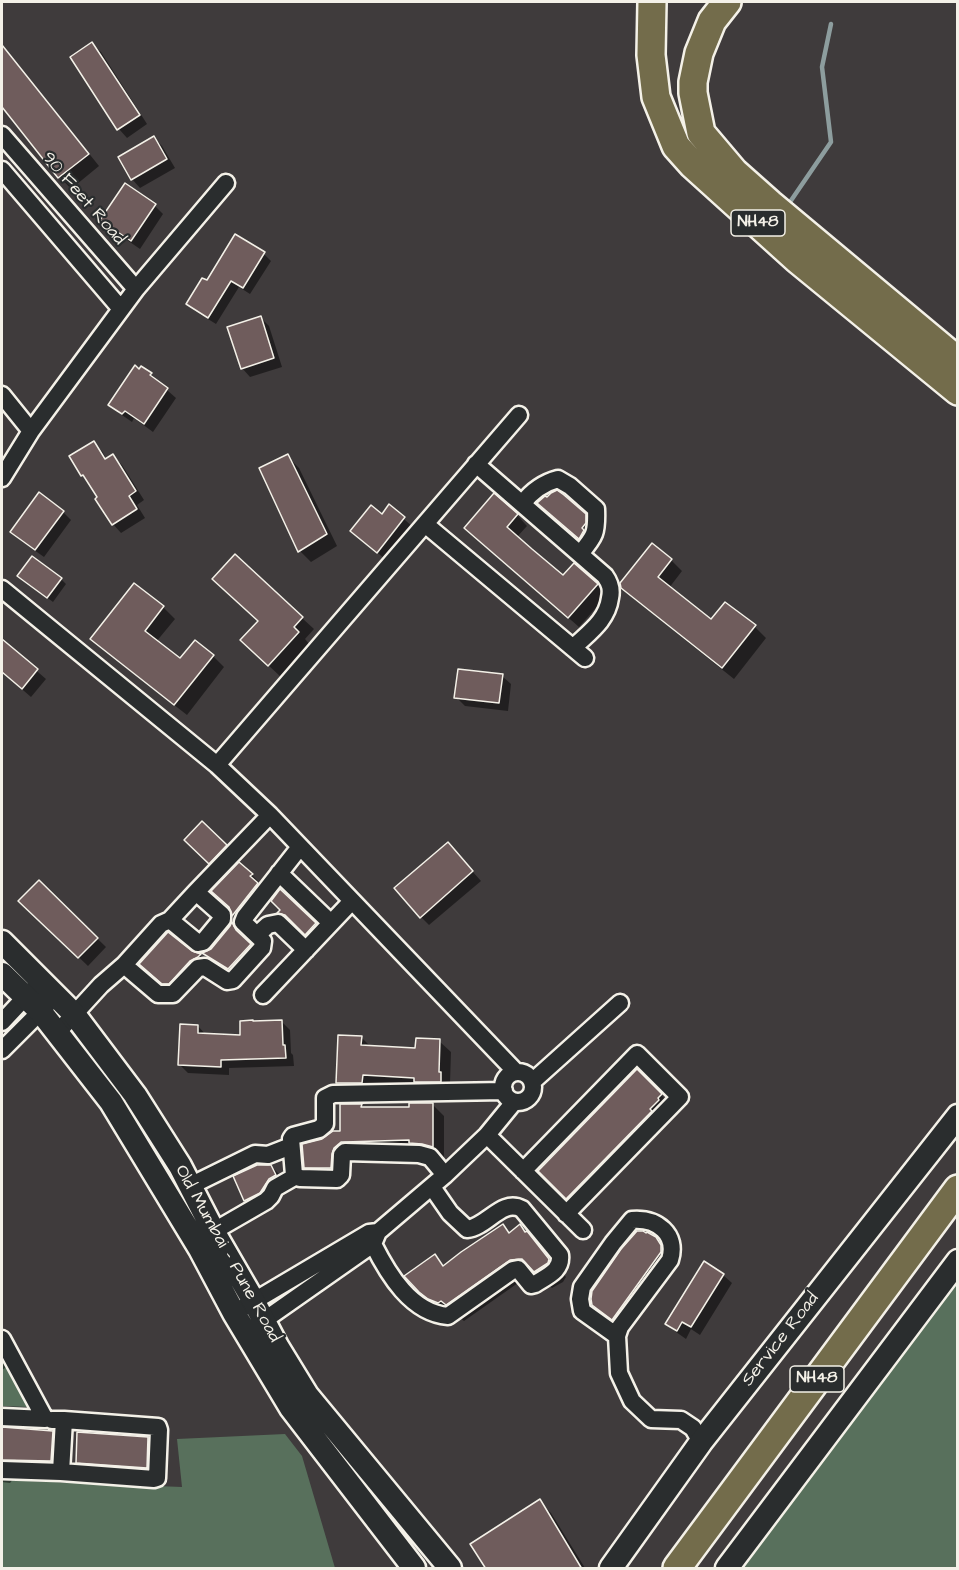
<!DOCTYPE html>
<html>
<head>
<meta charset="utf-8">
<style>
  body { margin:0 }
  #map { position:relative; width:959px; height:1570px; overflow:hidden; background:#3f3b3c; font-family:"Architects Daughter",sans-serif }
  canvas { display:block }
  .frame { position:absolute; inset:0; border:3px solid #f4f1e8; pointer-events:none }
</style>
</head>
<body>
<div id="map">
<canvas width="959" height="1570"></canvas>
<div class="frame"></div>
</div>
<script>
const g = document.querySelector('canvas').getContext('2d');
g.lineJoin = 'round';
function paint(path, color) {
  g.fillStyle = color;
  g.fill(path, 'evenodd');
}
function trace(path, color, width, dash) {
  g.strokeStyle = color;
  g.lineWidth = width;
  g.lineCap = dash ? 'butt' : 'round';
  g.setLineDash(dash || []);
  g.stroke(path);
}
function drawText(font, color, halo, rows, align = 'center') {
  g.font = font + ' "Architects Daughter",sans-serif';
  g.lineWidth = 4.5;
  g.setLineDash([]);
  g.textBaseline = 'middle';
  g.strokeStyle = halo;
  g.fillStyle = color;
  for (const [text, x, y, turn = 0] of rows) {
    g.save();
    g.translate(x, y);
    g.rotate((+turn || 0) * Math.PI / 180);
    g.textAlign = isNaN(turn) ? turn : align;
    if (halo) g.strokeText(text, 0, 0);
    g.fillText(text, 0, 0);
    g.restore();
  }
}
paint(new Path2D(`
  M957,1280V1568H741Z
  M3,1356L29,1407L2,1406V1357Z
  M285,1434L302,1456L335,1568H2V1480L182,1487L177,1439Z`), '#58705c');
paint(new Path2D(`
  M92,44L101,52L147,124L127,138L119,129L72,57Z
  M6,53L18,65L99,166L71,189L60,177L2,104V57Z
  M154,138L162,146L175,168L140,188L132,179Z
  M155,206L163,214L140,249L111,229L102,220Z
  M264,254L271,261L250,294L239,287L216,324L195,311L188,304L207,282Z
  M261,318L269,326L282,367L250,377L242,368Z
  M142,368L151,374L159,383L176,398L153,432L134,418L132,422L119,413L110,404Z
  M93,443L102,451L107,460L113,456L122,465L144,500L137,505L145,518L121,533L113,524L99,498L90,483L82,475Z
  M287,456L299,468L337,546L311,562L300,551Z
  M389,506L413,527L386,560L352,531L382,516Z
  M547,511L585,515L594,524L588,546Z
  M63,512L71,520L44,557L20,540L12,532Z
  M517,515L527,526L517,537L563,578L597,585L607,595L579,627L477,538Z
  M671,560L682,571L669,588L712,621L755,627L766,638L734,679L635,600L622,588Z
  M61,579L66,584L53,602L25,581Z
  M163,607L175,619L156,642L180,661L213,656L224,667L187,715L104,650L92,639Z
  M302,618L314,629L305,639L310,645L281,677L254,652L259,622Z
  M2,641L46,679L31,697L2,672Z
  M502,676L511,684L508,711L465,706L456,697Z
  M202,823L234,854L218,871L186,840Z
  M456,853L481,881L429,925L421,917Z
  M252,875L263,886L245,926L234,915L231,909L213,891Z
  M39,882L106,947L88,966L20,901Z
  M281,891L324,933L315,942L296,924L287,921L279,913L282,910Z
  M232,924L243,935L246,942L262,957L241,980L216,964L205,953L212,950Z
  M191,953L200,955L211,966L175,994L153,975Z
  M282,1022L290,1030L291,1053L293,1055L294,1066L229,1068V1075L188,1073L179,1064L198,1026L206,1035L242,1037Z
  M361,1037L371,1047L417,1049L439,1041L451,1052L450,1083L452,1085L349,1094L337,1083Z
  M637,1071L672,1106L579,1209L540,1171Z
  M432,1104L444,1116V1157L434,1155L346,1159L342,1179H317L305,1167L342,1132L361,1106L364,1108H410Z
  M271,1166L280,1175L284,1184L254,1209L245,1201L235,1177Z
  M503,1226L510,1233L519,1226L543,1250L566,1277L563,1282L552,1288L540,1276L525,1278L464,1321L460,1318L438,1309L420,1291L435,1256L445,1267Z
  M658,1242L670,1254L624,1330L605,1316L593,1304Z
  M723,1275L732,1283L700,1335L691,1329L686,1339L676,1332L667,1324Z
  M2,1353L8,1366L2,1370Z
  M2,1429L52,1432L69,1449L68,1478H14L10,1483L2,1482Z
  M148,1438L165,1455L164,1484L95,1479L78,1462Z
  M539,1501L551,1513L585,1568H487Z`), '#0007');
trace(new Path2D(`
  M790,202L831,142L822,67L831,24`), '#8d9d9e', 4.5);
const building = new Path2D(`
  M92,42L140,115L117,130L70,57Z
  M2,45L89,154L58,178L2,107Z
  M154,136L167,159L131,180L118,157Z
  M125,183L156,204L131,241L100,220Z
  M235,234L265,252L243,288L231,281L208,318L186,304L202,278L207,280Z
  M261,316L274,358L241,369L227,327Z
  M135,365L139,369L141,366L152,373L150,375L168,388L144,424L125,411L122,414L108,405Z
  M94,441L105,459L113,454L136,491L129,496L137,509L112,525L95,499L97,497L83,475L81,476L69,456Z
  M288,454L327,534L298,552L259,468Z
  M557,490L564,495L586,514V523L582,528L584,530L579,539L537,503L545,496L547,497L551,493Z
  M39,492L64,511L35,550L10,532Z
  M494,493L518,514L507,527L532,549L563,575L574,563L598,584L568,618L464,528Z
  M389,504L405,517L377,553L350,531L371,505L382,514Z
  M652,543L672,559L658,577L711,619L725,602L756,625L722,668L621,588L620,583Z
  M235,554L303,617L294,627L299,632L268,666L240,640L258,621L212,579Z
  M32,556L62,578L47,598L17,576Z
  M134,583L164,606L145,631L180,658L195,640L214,655L174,705L90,639Z
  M2,639L38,669L22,689L2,672Z
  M458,669L503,674L499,703L454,698Z
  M202,821L227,845L209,864L184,840Z
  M448,842L473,871L420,918L394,888Z
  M239,862L253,874L250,876L258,883L232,916L229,907L211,891Z
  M39,880L98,938L78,958L18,901Z
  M280,889L316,923L305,935L285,915L277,913L280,910L271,901Z
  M232,922L236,930L251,944L228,969L202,953L211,949L230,926Z
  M168,932L192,951L201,954L198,957L190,961L169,984H162L139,964Z
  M253,1020V1021L282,1020L283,1045H285L286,1058L221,1060V1067L178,1065L180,1024L198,1025V1033L240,1035V1021Z
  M338,1035L362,1036L361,1045L415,1048L416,1038L440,1039L439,1072H441V1082H414V1078L363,1075L362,1083H336Z
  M637,1069L662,1094L658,1098L659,1100L650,1109L652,1111L566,1199L538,1171Z
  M409,1103H433V1147L422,1144L409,1143V1140L345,1142H341L334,1148L332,1154L331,1168H304L302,1144L322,1139L333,1131H340V1104H362L361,1107H409Z
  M257,1165H271L276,1175L269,1179L260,1193L244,1201L233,1176Z
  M503,1224L509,1233L520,1224L525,1232L527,1231L549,1259L548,1263L534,1272L522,1259L510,1260L446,1305L441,1301L438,1303L428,1299L419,1292L404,1276L435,1254L443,1266L461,1252Z
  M637,1231H643L646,1233L647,1232L656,1237L661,1245V1252L612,1320L592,1305L591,1299L592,1291L621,1249Z
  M704,1261L724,1274L691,1327L682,1322L677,1331L665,1324Z
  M2,1427L53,1431L51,1461L2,1460Z
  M77,1432L148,1437L147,1468L76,1463Z
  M540,1499L582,1569H486L470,1544Z`);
paint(building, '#6f5c5c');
trace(building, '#f4f1e8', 1.5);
const minor = new Path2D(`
  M2,135L136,289
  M2,170L121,309
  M2,395L31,431
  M476,464L605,576C610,583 612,589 610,598C607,621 588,633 573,648
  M2,478L31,431L136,289L226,183
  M522,504C531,492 543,483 558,479L570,486L596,509C597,533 595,536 580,554
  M425,524L585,658
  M2,589L217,765L270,815L516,1072
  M217,765L519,415
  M279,873L331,923
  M170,920L198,943L203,942L222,919V915L196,892
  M257,935L268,925L278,923L306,950
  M124,965L158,994H173L198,968L205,967L227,981L233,980L262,948L263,941L243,922L245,917L300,847
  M263,995L352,901
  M2,1022L32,990
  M57,1033L101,985L124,965L161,924L170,920L196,892L270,815
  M2,1050L47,1005
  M503 1087a15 15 0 1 1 30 0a15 15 0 1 1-30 0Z
  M532,1082L620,1003
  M487,1135L583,1230
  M523,1171L637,1054L680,1097L566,1214
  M445,1175L430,1157L419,1154L345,1152L342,1155L341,1175L337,1179L300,1178L294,1175L291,1139L293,1136L319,1129L325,1124V1098L333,1094L504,1091
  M190,1186L255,1154L268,1155L291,1146
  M214,1231L266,1201L271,1196L275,1188L296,1176
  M373,1244C388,1274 411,1313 448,1316L513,1270L518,1269L531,1285L535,1284C547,1276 562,1271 560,1255L522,1209C502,1198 487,1227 467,1229L450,1213L432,1187
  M244,1307L369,1233L378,1232
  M256,1326L373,1244L378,1232L445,1175L487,1135L514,1102
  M617,1336L582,1311L580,1299L582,1287L613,1243L632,1220C657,1218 678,1234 670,1260L620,1327L617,1336L619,1373L632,1401L651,1419L681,1420L693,1428L701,1442
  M2,1339L45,1419L2,1417
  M52,1420H64L61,1472
  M2,1470L61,1472L154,1479L157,1478L159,1430L158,1427L64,1420`);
const secondary = new Path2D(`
  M2,942L74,1014L135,1095L180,1166L216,1236L253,1300L277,1346L307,1395L450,1568
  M2,974L41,1012L111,1102L200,1249L234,1313L291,1408L414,1568
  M611,1568L701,1442L958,1116
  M727,1568L958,1261`);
const trunk = new Path2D(`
  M652,2L651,55L656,97L676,146L693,165L797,259L958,391
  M727,2L712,21L699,53L693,82V93L701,133L734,172L770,204L958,361
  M677,1568L958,1189`);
trace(minor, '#f4f1e8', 21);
trace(secondary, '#f4f1e8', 27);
trace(trunk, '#f4f1e8', 32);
trace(minor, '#2a2d2e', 16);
trace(secondary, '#2a2d2e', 22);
trace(trunk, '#736c4b', 27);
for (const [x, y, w] of [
  [758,223,54],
  [817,1379,54]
]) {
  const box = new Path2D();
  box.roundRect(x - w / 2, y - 13, w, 26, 4.5);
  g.fillStyle = '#2a2d2e';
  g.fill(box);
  trace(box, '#f4f1e8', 1.5);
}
drawText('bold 16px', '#f4f1e8', null, [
  ["NH48",758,223],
  ["NH48",817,1379]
]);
drawText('18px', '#f4f1e8', '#2a2d2e', [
  ["90 Feet Road",83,199,49],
  ["Old Mumbai - Pune Road",227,1254,61],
  ["Service Road",781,1340,-52]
]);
</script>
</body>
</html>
